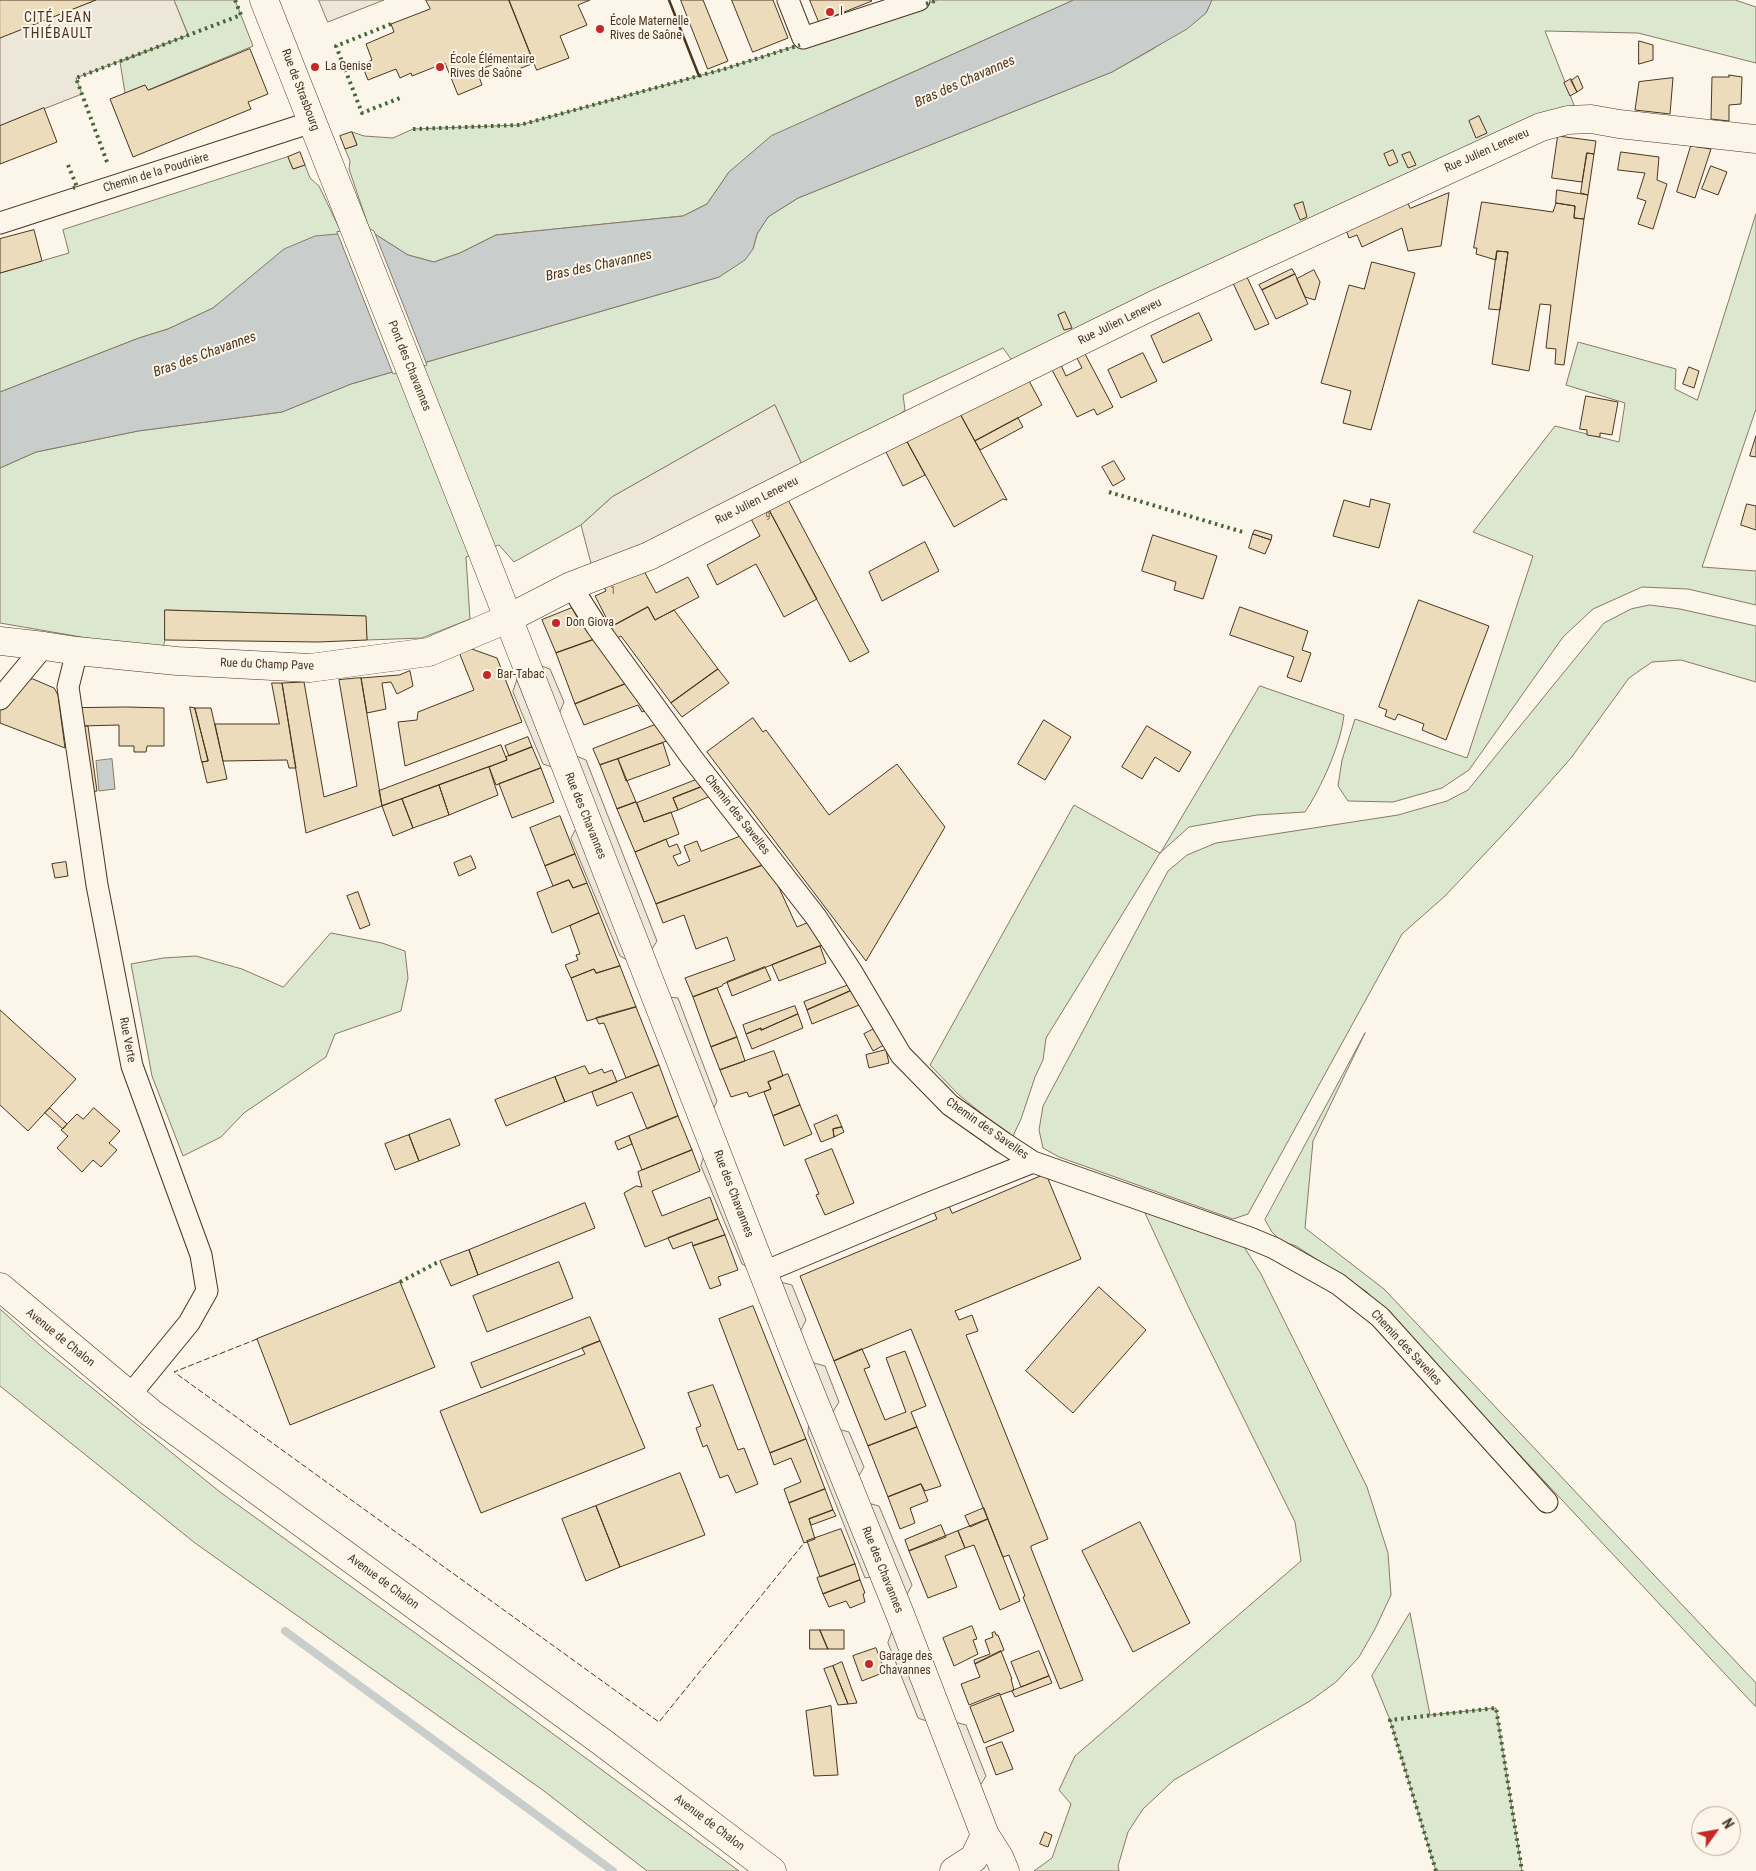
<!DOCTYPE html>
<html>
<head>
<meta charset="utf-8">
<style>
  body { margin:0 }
  #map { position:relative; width:1756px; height:1871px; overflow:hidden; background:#fbf6e9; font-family:"Roboto Condensed",sans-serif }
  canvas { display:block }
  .north { position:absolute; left:1691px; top:1806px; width:50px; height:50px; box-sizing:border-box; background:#fbf6e9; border:1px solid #b4a999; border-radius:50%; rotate:58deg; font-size:14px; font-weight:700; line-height:20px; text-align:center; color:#4a3520 }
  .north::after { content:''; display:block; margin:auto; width:18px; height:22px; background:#c62828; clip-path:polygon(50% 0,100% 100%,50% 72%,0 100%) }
</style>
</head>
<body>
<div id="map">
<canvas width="1756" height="1871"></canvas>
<div class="north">N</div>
</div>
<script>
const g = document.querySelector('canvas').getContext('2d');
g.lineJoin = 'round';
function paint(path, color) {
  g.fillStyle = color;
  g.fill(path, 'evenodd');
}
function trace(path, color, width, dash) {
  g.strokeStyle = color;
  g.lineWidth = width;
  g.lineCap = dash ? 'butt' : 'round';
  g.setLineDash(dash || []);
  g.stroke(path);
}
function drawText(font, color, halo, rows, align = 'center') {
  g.font = font + ' "Roboto Condensed",sans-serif';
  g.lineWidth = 4;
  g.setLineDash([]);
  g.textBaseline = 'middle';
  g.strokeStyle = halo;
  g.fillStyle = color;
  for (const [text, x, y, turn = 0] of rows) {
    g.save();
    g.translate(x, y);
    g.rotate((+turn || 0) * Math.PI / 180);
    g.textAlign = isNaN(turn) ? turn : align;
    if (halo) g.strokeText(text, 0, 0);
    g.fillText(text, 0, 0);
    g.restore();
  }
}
const green = new Path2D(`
  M174,0H235L253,46L148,90L145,85L125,93L120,62L188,35Z
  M938,0H1074L826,111L729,172L707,204L683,216L496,235L460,253L434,262L408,255L370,231L349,169L350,161L345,149L357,145L352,132L364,136L393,138L413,129L520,125L724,69Z
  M1212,0H1735L1756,7V63L1638,33L1545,31L1574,105L1016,366L1003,348L903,395L905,410L889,423L803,467L775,405L612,497L581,525L514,562L499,545L466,557L470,619L422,638L367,640L365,616L166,610L165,640L162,651L0,623V468L36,452L138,431L282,412L351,384L719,277L753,249L757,234L768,217L798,198L1112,72L1153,49L1206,13Z
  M288,157L293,169L305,165L310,178L319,186L342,234L247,281L213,308L168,329L139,338L0,392V273L69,253L63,230Z
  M1756,214V409L1702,567L1756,571V605L1688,589L1642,587L1593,609L1563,637L1469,770L1442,788L1393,802L1348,801L1338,786L1342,760L1355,719L1467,758L1533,556L1473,532L1555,426L1619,442L1625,403L1566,385L1578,342L1676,369L1675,389L1697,400Z
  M1650,605L1680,609L1756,626V682L1681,660L1652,662L1629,678L1571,758L1510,827L1445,896L1402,934L1248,1214L1233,1219L1059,1157L1043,1148L1039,1130L1043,1106L1168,871L1187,855L1216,843L1398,815L1447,801L1468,790L1604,623L1631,609Z
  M1260,686L1344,715C1341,744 1321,788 1305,812L1257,815L1189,827L1160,853L1046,1038L1043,1060L1035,1077L1021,1119L1012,1138L959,1095L930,1065L1074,805L1160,853Z
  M331,933L382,943L405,951L408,978L401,1011L335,1034L326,1057L244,1113L221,1137L183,1156L152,1076L131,964L163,958L196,956L242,969L283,987Z
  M1365,1033L1313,1141L1305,1228L1384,1289L1756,1683V1707L1367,1292L1296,1246L1281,1241L1272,1232L1265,1220Z
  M1142,1206L1241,1242L1261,1274L1367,1487L1388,1553L1391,1595L1375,1629L1359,1657L1336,1682L1310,1701L1174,1780L1143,1809L1128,1832L1118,1866L1119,1871H1034L1052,1858L1071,1804L1059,1790L1075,1756L1301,1561L1295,1522L1189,1308Z
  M0,1309L43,1348L220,1492L461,1666L739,1871H647L544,1791L195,1543L0,1386Z
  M1410,1613L1430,1715L1496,1708L1522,1871H1436L1390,1720L1372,1676Z`);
paint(green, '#dce7d0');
trace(green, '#887966', 1);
const parking = new Path2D(`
  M96,0H174L188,35L76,78L82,94L0,126V38Z
  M319,0H384L328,22Z
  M775,405L803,467L593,571L581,525L612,497Z
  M539,665L550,669L564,702L559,714Z
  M517,680L552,767L543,764L513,692Z
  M574,755L586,760L657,941L652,949Z
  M576,829L629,961L620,956L571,839Z
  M669,997L678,998L717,1101L711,1114Z
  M705,1153L751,1269L742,1264L701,1166Z
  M776,1281L792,1285L806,1320L799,1334Z
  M810,1362L825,1366L839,1402L831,1415Z
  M809,1422L873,1577L865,1578L808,1434Z
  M834,1428L849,1432L864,1467L856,1481Z
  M864,1502L879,1506L912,1585L905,1598Z
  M893,1629L932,1723L918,1718L888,1643Z
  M951,1721L966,1725L986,1776L978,1789Z`);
paint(parking, '#ede7d9');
trace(parking, '#887966', 1);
const water = new Path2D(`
  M1074,0H1212L1206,13L1187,29L1112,72L798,198L768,217L757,234L753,249L745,260L719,277L351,384L282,412L138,431L36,452L0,468V392L139,338L168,329L213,308L284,249L315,236L370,231L408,255L434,262L460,253L496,235L683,216L707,204L729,172L771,136Z
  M112,759L115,789L99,791L96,761Z`);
paint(water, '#c9cecd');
trace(water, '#887966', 1);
const pier = new Path2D(`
  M370,229L374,231L427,365L393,374L337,232Z`);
paint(pier, '#fbf6e9');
trace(pier, '#887966', 1);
trace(new Path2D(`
  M285,1631L613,1871`), '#c9cecd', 8);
const building = new Path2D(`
  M0,0H96L0,38Z
  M426,0H509L534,63L511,72L506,59L477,71L482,85L458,95L445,63L412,76L411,73L400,78L396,69L368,80L362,65L372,60L366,44L394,32L391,24L430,9Z
  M509,0H590L578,5L587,25L560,36L569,58L537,70Z
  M681,0H703L728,61L708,69Z
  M732,0H773L788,38L753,52Z
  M810,0H871L872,1L819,22Z
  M1639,41L1653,45V60L1639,64Z
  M250,49L268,94L248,102L251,109L133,157L110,99L145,85L148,90Z
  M1729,75L1742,77L1741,104L1729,105V121L1711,119L1712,77H1729Z
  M1578,76L1583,88L1577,92L1571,81Z
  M1673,78L1670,114L1635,110L1639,82Z
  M1571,79L1577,92L1570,96L1564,83Z
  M44,108L57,142L0,164V126Z
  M1479,116L1487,133L1476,138L1469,121Z
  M352,132L357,145L345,149L340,136Z
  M1558,136L1596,141L1594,154L1587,153L1582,182L1552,178Z
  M1691,146L1711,149L1695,198L1677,192Z
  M1393,150L1398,162L1389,166L1384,154Z
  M300,152L305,165L293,169L288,157Z
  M1410,152L1416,165L1408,168L1402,155Z
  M1621,152L1659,157L1657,180L1667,184L1653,229L1638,224L1646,201L1637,198L1645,173L1618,170Z
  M1587,153L1594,154L1588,195L1581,193Z
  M1711,166L1727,172L1718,195L1702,189Z
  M1557,190L1588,195L1584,219L1574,218L1575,206L1556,203Z
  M1449,193L1441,246L1408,251L1402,228L1362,247L1357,235L1349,238L1345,227L1405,198L1410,208Z
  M1303,202L1307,217L1300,220L1294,205Z
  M1482,202L1553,212L1556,203L1575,206L1574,218L1584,219L1564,365L1555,364L1556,349L1546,348L1551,305L1540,304L1529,371L1492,364L1508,252L1497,251L1496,260L1476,254L1477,248H1474Z
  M34,230L42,261L0,273V239Z
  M1497,251L1508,252L1500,310L1489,309Z
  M1372,262L1415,273L1371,430L1343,423L1351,391L1321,383L1349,285L1364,289Z
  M1292,269L1295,274L1262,290L1259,285Z
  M1314,270L1320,282L1315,300L1305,297L1297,279Z
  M1295,274L1308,304L1276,319L1262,290Z
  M1246,275L1269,324L1255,330L1232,281Z
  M1065,312L1072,328L1064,330L1058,315Z
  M1199,313L1212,340L1163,363L1151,336Z
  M1084,352L1113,407L1097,415L1094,409L1077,417L1051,368L1060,363L1066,376L1082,368L1076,356Z
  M1143,353L1157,381L1121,398L1108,370Z
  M1689,367L1699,371L1694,388L1683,384Z
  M1028,379L1042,405L975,441L959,412Z
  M1586,396L1618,402L1612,435L1600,433V437L1587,435V430L1580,429Z
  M959,412L1007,500L1003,499L954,527L905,438Z
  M1018,418L1023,427L980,450L975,441Z
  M1756,436V457L1750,456Z
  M905,438L925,475L903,486L884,448Z
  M1114,461L1125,479L1113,486L1102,467Z
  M787,498L869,652L850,662L768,508Z
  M1371,499L1390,504L1379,548L1333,536L1344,500L1369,507Z
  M1747,504L1756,506V530L1741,525Z
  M768,508L817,599L784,617L756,564L717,585L707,565L760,536L750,517Z
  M1255,530L1272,535L1271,540L1253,534Z
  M1253,534L1271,540L1265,554L1249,548Z
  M1153,535L1217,556L1203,599L1174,590L1176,582L1142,571Z
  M925,542L939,571L882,601L869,572Z
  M644,571L656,593L688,577L699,597L655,620L648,607L611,627L595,596L606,591L604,587L625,576L626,579Z
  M1419,600L1489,626L1446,740L1422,730L1424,724L1398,714L1395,720L1385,716L1387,710L1379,707Z
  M648,607L655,620L674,610L718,669L671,703L621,636L617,638L611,627Z
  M1240,607L1308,631L1302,650L1311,653L1301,682L1287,677L1294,657L1230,635Z
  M572,608L577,617L581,615L598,638L556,653L542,620Z
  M165,610L366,616L367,640L318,642L165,640Z
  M598,638L630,682L575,704L556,653Z
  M469,648L497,658L522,722L405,766L398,722L417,720L418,712L474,690L459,652Z
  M718,669L729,683L682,717L671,703Z
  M410,671L413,686L397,694L391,682L382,683L386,709L367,713L361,678L399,675Z
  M361,678L382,806L306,833L282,683L304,682L324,797L357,786L339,680Z
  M33,679L54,688L58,695L65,748L0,723V709L27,680Z
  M630,682L649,709L642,712L638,705L584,725L575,704Z
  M272,683H282L296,768H289L287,760L223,761L215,724H279Z
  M127,707L164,708V746H147L146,752H134V746H119V725L81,726L78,708Z
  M190,707L195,708L208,761L202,762Z
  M195,708H211L227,779L207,783L202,762L208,761Z
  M753,718L763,732L766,730L829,815L897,764L945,827L866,961L707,752Z
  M1044,720L1071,737L1045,780L1018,764Z
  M660,723L672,739L600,765L593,749Z
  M81,726H88L97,791L90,792Z
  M1147,726L1191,752L1179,772L1155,757L1142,779L1122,767Z
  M528,737L532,747L509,756L505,746Z
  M663,743L670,765L626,781L618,759Z
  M501,745L507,760L382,806L379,791Z
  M532,747L541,768L496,785L489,767L507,760L506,757Z
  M618,759L636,802L617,809L600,765Z
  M489,767L498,795L449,815L439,785Z
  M541,768L554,802L512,818L499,784Z
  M701,778L706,785L673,798L678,810L644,822L637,803Z
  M439,785L449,815L413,828L402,799Z
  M706,785L713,795L678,810L673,798Z
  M402,799L413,828L393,836L382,806Z
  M636,802L644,822L671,812L679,834L635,852L617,809Z
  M560,816L575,854L545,866L530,828Z
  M744,835L766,864L656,904L635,852L666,839L669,847L677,844L681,853L673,856L678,866L690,861L684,846L697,841L701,851Z
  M575,854L587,883L573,888L569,880L553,886L545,866Z
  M471,856L476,868L459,876L454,863Z
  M66,862L68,876L55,878L52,864Z
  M766,864L770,868L797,927L809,922L825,944L723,984L722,986L693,997L685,978L735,960L727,937L696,949L684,915L663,923L656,904Z
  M569,880L573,888L587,883L599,913L552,933L537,893Z
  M358,892L370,925L360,929L347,896Z
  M599,913L620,966L596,973L594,969L571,978L565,965L578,960L576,955L580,954L570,926Z
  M820,946L826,963L779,981L772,965Z
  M620,966L636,1007L587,1021L571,978L594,969L596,973Z
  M765,967L771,980L732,996L727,982Z
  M854,983L857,988L807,1010L804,1002Z
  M717,988L737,1037L711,1047L693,997Z
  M857,988L864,1003L812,1024L807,1010Z
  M795,1006L798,1014L761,1030V1028L746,1034L743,1025Z
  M636,1007L659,1065L626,1078L604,1023L599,1024L596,1018Z
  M0,1010L76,1079L28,1131L0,1105Z
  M798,1014L803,1028L752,1049L746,1034L761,1028V1030Z
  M876,1028L884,1045L873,1051L864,1034Z
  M737,1037L745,1061L720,1070L711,1047Z
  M886,1050L889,1063L869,1068L866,1055Z
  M774,1051L783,1076L768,1082L771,1089L749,1097L747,1092L731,1097L720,1070Z
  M659,1065L678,1116L647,1129L632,1092L597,1106L592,1092Z
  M585,1066L589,1074L602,1069L604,1073L612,1070L617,1082L565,1102L555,1077Z
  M788,1074L800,1105L773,1116L764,1092L771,1089L768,1082Z
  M555,1077L565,1102L506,1126L495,1100Z
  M800,1105L812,1134L784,1146L773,1116Z
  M50,1108L67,1124L63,1129L45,1113Z
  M94,1108L120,1131L109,1143L117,1150L101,1167L93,1160L82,1172L57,1148L68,1136L61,1130L77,1114L83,1119Z
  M837,1115L842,1127L833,1129L834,1137L821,1142L814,1125Z
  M678,1116L692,1150L642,1170L629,1136Z
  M450,1119L460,1145L419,1161L409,1135Z
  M842,1127L844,1132L834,1137L833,1129Z
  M409,1135L419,1161L395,1170L385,1144Z
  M629,1136L632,1144L618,1150L615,1142Z
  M832,1149L854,1203L825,1215L816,1195L819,1194L805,1160Z
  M692,1150L700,1171L652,1191L662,1216L710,1197L718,1219L645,1247L624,1193L636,1186L642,1187L638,1172Z
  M1046,1174L1081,1259L955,1311L959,1320L972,1315L978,1331L966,1335L1048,1539L1031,1546V1548L1083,1680L1060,1689L1023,1597L1025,1596L1009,1555L1003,1557L911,1329L834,1361L800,1276L937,1219L933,1210L948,1204L952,1213Z
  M585,1203L595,1228L478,1275L469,1250Z
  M718,1219L725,1235L693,1246L692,1242L673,1249L668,1238Z
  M725,1235L738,1270L718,1277L721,1285L710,1289L693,1246Z
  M469,1250L478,1275L451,1286L440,1261Z
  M559,1262L573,1298L487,1332L473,1296Z
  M400,1282L435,1367L290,1425L257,1339Z
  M1099,1287L1146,1330L1073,1413L1026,1371Z
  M753,1306L806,1439L770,1453L719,1319Z
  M590,1317L600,1341L481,1388L471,1363Z
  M600,1341L645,1448L481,1513L440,1411L585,1354L582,1348Z
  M862,1349L870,1367L864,1369L885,1420L906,1412L886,1358L905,1351L926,1406L911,1412L917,1427L868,1446L834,1361Z
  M713,1385L738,1450L744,1448L758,1484L736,1493L728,1475L720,1478L707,1445L703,1447L696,1428L701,1426L688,1393Z
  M917,1427L941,1486L925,1491L921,1484L888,1497L868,1446Z
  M806,1439L825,1489L789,1503L784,1489L801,1482L791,1458L774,1465L770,1453Z
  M680,1473L705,1535L620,1567L596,1506Z
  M921,1484L928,1501L910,1508L915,1523L900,1529L888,1497Z
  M825,1489L833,1510L809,1519L815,1539L804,1543L789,1503Z
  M596,1506L620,1567L586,1581L562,1519Z
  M984,1508L988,1519L970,1527L965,1516Z
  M833,1510L836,1516L811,1525L809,1519Z
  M988,1519L1020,1601L1000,1610L974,1545L965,1548L958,1531Z
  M1140,1522L1190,1623L1133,1652L1082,1551Z
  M941,1525L946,1537L909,1551L905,1540Z
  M841,1529L855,1564L820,1577L807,1541Z
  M958,1531L965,1548L945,1556L957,1587L928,1598L909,1551Z
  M855,1564L860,1580L823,1594L817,1578Z
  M860,1580L865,1593L863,1594L865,1602L850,1608L846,1601L829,1607L823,1594Z
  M972,1626L977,1639L973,1640L978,1654L954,1666L943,1638Z
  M810,1630H820L828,1649H810Z
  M820,1630H844V1649H828Z
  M995,1632L996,1635H998L1004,1650L975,1664L974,1660L990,1654L985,1640L993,1637L992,1633Z
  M876,1648L885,1672L862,1681L853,1656Z
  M1001,1651L1012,1679H1011L1014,1690L1000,1695L999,1693L969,1705L961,1684L980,1677L975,1664Z
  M1039,1651L1049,1676L1021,1687L1011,1662Z
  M842,1662L851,1687L857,1703L848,1704L833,1666Z
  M833,1666L848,1704L838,1705L824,1669Z
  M1049,1676L1052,1683L1015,1697L1012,1691Z
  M1000,1695L1014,1731L984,1743L970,1707Z
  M831,1706L838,1775L814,1776L806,1711Z
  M1002,1742L1013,1769L996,1775L986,1748Z
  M1045,1832L1052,1835L1048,1847L1040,1844Z`);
paint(building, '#ecdcbc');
trace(building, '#4a3520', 1);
const street = new Path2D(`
  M788,0L803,38L919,0
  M0,223L312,122
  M571,586L597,627L692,758L816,917L853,974L901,1055L950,1105L1004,1143L1033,1162L1250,1238L1274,1248L1338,1284L1380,1317L1547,1502
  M77,651L68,687L97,885L132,1066L201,1255L207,1291L189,1323L130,1395
  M0,699L44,646
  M764,1272L927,1204L1033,1162`);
const secondary = new Path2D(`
  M264,0L482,551L798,1362L900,1614L985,1835L999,1857L1005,1871
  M0,641L44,646L77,651L177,661L310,668L429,652L507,619L571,586L649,556L848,455L1154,305L1541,127L1568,120L1591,119L1619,124L1756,139
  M954,1871L974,1858L985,1835`);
const primary = new Path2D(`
  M0,1287L151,1413L602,1742L772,1871`);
trace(street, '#4a3520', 23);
trace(secondary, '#4a3520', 29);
trace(primary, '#4a3520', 29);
trace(street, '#fbf6e9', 21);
trace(secondary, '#fbf6e9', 28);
trace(primary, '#fbf6e9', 28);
trace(new Path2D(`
  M926,4L938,0
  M391,24L336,46L362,113L400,98
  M413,129L520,125L724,69L800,45
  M107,162L76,78L241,15L235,0
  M68,165L77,187L73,188
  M1109,492L1246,533
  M400,1282L440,1261
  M1436,1871L1390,1720L1496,1708L1522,1871`), '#436837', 4, [2.5, 4]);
trace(new Path2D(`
  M257,1339L174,1372L659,1722L804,1543`), '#4a3520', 1, [6, 2.5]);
trace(new Path2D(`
  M669,0L699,76`), '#4a3520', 2.5);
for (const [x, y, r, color] of [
  [830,12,5,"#c62828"],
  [600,29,5,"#c62828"],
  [315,67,5,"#c62828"],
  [440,67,5,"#c62828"],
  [556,623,5,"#c62828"],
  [487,675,5,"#c62828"],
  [869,1664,5,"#c62828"]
]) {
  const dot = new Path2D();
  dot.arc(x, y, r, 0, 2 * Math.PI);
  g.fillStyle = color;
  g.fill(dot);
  trace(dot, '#fbf6e9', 2);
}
drawText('10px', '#725f47', null, [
  ["9",768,517],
  ["1",613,591]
]);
drawText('12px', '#4a3520', '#fbf6e9', [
  ["I",840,12],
  ["École Maternelle",610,22],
  ["Rives de Saône",610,36],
  ["École Élémentaire",450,60],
  ["Rives de Saône",450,74],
  ["La Genise",325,67],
  ["Don Giova",566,623],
  ["Bar-Tabac",497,675],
  ["Garage des",879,1657],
  ["Chavannes",879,1671]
], 'left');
drawText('12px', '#4a3520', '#fbf6e9', [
  ["Rue de Strasbourg",300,90,69],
  ["Rue Julien Leneveu",1487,151,-24],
  ["Chemin de la Poudrière",156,173,-17],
  ["Rue Julien Leneveu",1120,322,-26],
  ["Pont des Chavannes",409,366,68],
  ["Rue Julien Leneveu",757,501,-27],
  ["Rue du Champ Pave",267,665,2],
  ["Chemin des Savelles",737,815,52],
  ["Rue des Chavannes",585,816,68],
  ["Rue Verte",127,1040,79],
  ["Chemin des Savelles",987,1129,35],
  ["Rue des Chavannes",733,1194,69],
  ["Avenue de Chalon",60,1338,39],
  ["Chemin des Savelles",1406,1348,47],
  ["Rue des Chavannes",882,1570,68],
  ["Avenue de Chalon",383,1582,36],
  ["Avenue de Chalon",709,1823,37]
]);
g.letterSpacing = '1px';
drawText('14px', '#4a3520', '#fbf6e9', [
  ["CITÉ JEAN",58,18],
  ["THIÉBAULT",58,34]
]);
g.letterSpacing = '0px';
drawText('italic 14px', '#4a3520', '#fbf6e9', [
  ["Bras des Chavannes",965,82,-24],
  ["Bras des Chavannes",599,266,-12],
  ["Bras des Chavannes",205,355,-20]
]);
</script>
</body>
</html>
